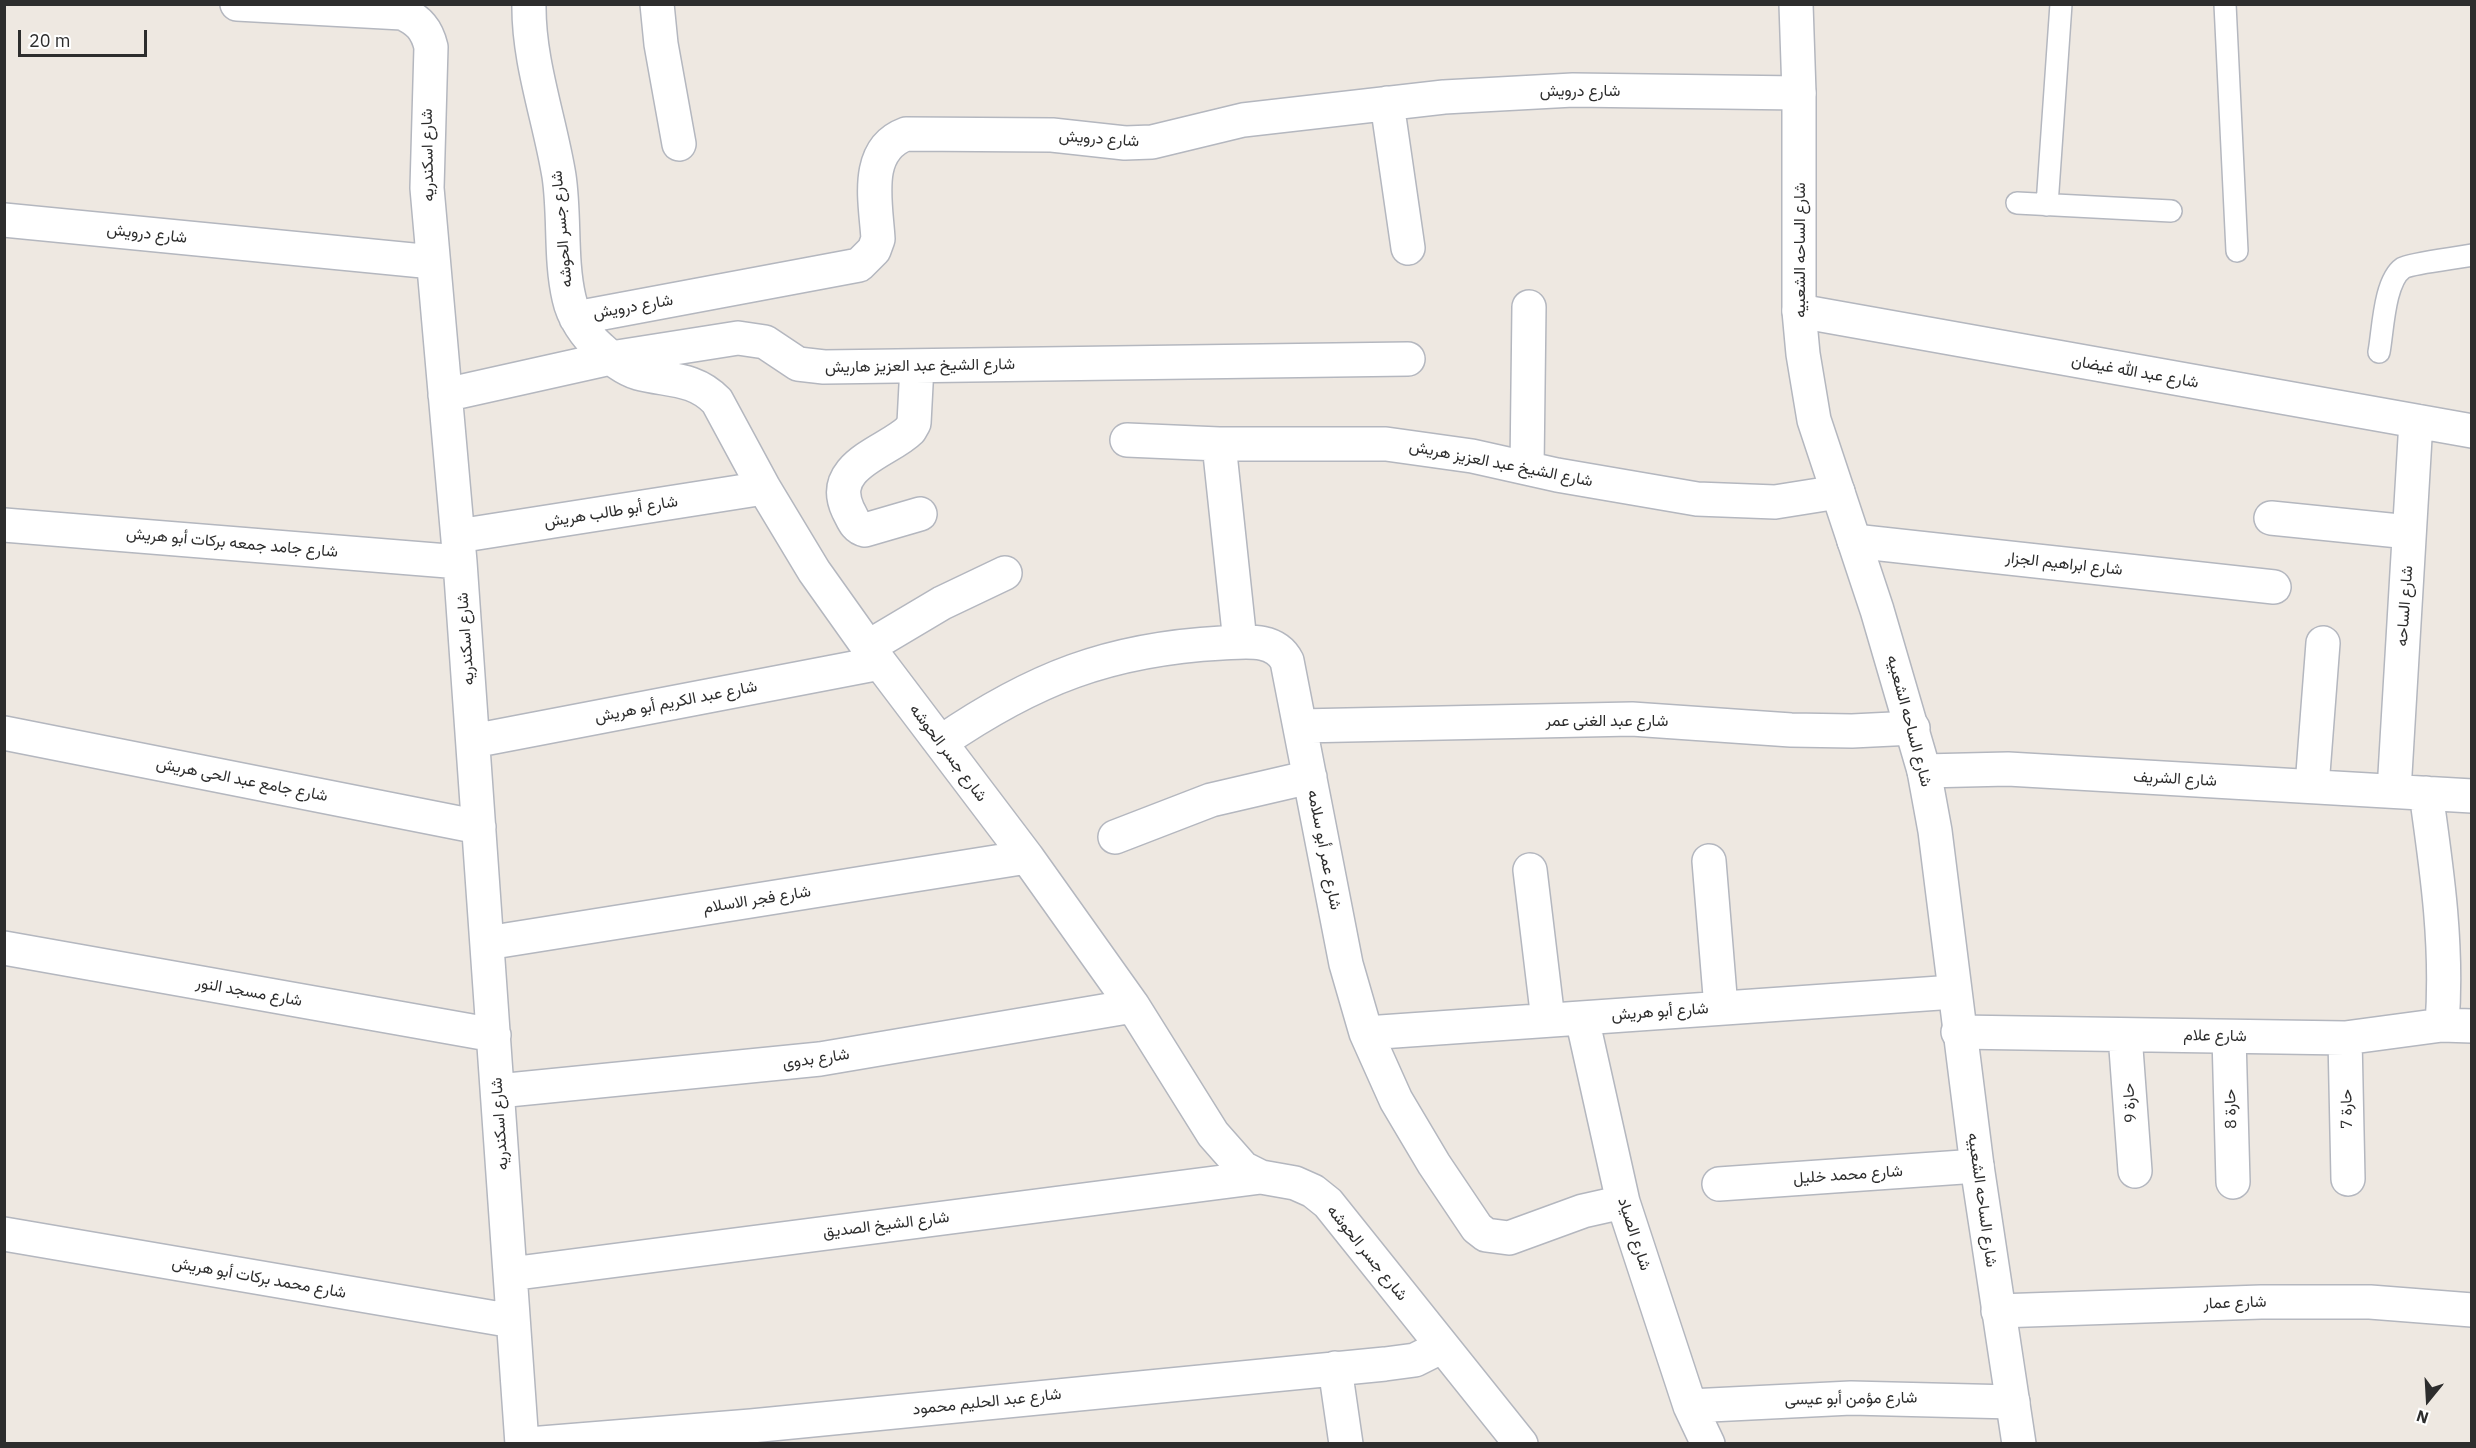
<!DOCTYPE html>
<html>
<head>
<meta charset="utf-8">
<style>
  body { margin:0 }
  #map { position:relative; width:2476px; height:1448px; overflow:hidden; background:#eee8e1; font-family:"IBM Plex Sans",sans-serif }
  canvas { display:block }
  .frame { position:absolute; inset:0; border:6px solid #2d2d2d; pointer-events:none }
  .north { position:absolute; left:2398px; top:1370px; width:60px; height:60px; -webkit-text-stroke:4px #fff; paint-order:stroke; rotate:198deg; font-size:16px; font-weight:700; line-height:24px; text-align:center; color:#2d2d2d }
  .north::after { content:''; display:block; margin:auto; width:21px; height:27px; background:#2d2d2d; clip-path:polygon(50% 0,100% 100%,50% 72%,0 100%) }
  .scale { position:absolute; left:18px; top:30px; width:129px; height:27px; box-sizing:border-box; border:3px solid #2d2d2d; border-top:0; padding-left:8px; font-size:18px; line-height:21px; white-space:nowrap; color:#2d2d2d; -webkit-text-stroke:4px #fff; paint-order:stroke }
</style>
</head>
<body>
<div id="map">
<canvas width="2476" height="1448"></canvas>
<div class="frame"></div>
<div class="north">N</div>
<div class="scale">20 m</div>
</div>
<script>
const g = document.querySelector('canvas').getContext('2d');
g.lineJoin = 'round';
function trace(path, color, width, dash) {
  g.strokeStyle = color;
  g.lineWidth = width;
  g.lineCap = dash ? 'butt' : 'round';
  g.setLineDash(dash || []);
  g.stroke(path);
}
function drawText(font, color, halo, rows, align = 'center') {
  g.font = font + ' "IBM Plex Sans",Vazirmatn,sans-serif';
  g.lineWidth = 5;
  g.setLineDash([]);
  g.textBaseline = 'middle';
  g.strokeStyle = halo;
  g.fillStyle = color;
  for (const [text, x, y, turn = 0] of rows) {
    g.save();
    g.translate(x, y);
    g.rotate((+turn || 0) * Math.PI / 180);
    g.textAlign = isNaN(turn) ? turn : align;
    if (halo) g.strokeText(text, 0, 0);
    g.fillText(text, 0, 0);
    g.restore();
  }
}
const service = new Path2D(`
  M2225,4L2237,251
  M2017,203L2171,211
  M2047,205L2061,4
  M2379,352C2383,331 2384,281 2403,268C2412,263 2458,258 2472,255`);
const minor = new Path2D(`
  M237,4L402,13C419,20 427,30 431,47L427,188L460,562L522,1444
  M529,4C528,61 550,120 559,176C565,216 560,259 569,298C573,317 586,336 600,348C610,358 625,369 638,373C668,381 694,377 717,401L764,488L814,571L868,647L1027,857L1133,1006L1213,1134L1243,1168L1261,1177L1295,1183L1313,1191L1328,1203L1521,1444
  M657,4L661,44L679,144
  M1387,103L1408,248
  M4,220L433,262
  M1799,311L2472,431
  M576,318L859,265L874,250L878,239C876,203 863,150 906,134L1052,135L1125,143L1152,142L1243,120L1444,97L1573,90L1799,93
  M917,366L914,423L910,430C888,452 827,465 848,510C853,519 855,528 865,530L920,514
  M445,395L611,358L738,338L765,342L798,364L824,367L1408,359
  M1127,440L1219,444H1386L1472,456L1557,475L1697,499L1775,502L1838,492
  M1219,444L1240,642
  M1527,468L1529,307
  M2271,518L2409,532
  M4,525L460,562
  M458,536L764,488
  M1854,541L2274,587
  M868,647L942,603L1005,573
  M1300,726L1632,719L1791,730L1852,731L1913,728
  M4,733L479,827
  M473,741L880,663
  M941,742C1033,679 1109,649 1222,643C1245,642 1275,637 1287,661L1346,964L1366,1033L1396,1100L1434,1164L1477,1228L1486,1235L1509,1238L1583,1211L1623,1202
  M1924,771L2008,769L2472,796
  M2312,786L2323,643
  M2394,791L2416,421
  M2426,793C2437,871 2448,946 2442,1025
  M1115,837L1211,800L1310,777
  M1709,861L1721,1008
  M1530,870L1548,1020
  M487,943L1027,857
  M4,948L494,1035
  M1582,1018L1623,1202L1690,1406L1708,1444
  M1958,1032L2345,1038L2442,1025L2472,1026
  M1366,1033L1954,992
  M2125,1035L2135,1171
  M2229,1037L2233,1182
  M2345,1038L2348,1179
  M498,1091L820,1059L1133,1006
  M1719,1184L1977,1166
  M4,1234L513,1321
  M510,1274L1261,1177
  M1998,1311L2261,1302H2370L2472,1310
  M1335,1368L1346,1444
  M1690,1406L1851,1398L2013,1402
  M529,1444L751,1426L1385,1364L1415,1360L1441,1347`);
const secondary = new Path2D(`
  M1796,4L1799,93V311L1803,354L1814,420L1877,610L1924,771L1935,831L1977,1166L2019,1444`);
trace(service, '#b4b7bf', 24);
trace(minor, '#b4b7bf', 36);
trace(secondary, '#b4b7bf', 36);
trace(service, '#fff', 21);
trace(minor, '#fff', 33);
trace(secondary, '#fff', 33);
drawText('16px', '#2d2d2d', '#fff', [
  ["شارع درويش",1580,91],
  ["شارع درويش",1099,139,4],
  ["شارع اسكندريه",428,155,-91],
  ["شارع جسر الحوشه",562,229,-95],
  ["شارع درويش",147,234,6],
  ["شارع الساحه الشعبيه",1800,250,-90],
  ["شارع درويش",633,307,-10],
  ["شارع الشيخ عبد العزيز هاريش",920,366,-1],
  ["شارع عبد الله غيضان",2135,372,10],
  ["شارع الشيخ عبد العزيز هريش",1501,464,11],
  ["شارع أبو طالب هريش",611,512,-9],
  ["شارع جامد جمعه بركات أبو هريش",232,543,5],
  ["شارع ابراهيم الجزار",2064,564,6],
  ["شارع الساحه",2405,606,-86],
  ["شارع اسكندريه",466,639,-94],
  ["شارع عبد الكريم أبو هريش",676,702,-11],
  ["شارع عبد الغنى عمر",1607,721],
  ["شارع الساحه الشعبيه",1909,721,75],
  ["شارع جسر الحوشه",948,753,53],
  ["شارع الشريف",2175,779,3],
  ["شارع جامع عبد الحى هريش",242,780,11],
  ["شارع عمر أبو سلامه",1324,850,79],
  ["شارع فجر الاسلام",757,900,-9],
  ["شارع مسجد النور",249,992,10],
  ["شارع أبو هريش",1660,1012,-4],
  ["شارع علام",2215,1036,1],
  ["شارع بدوى",816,1059,-8],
  ["حارة 9",2130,1103,-94],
  ["حارة 8",2231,1109,-92],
  ["حارة 7",2347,1109,-91],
  ["شارع اسكندريه",500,1124,-94],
  ["شارع محمد خليل",1848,1175,-4],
  ["شارع الساحه الشعبيه",1982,1200,82],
  ["شارع الشيخ الصديق",886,1225,-7],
  ["شارع الصياد",1634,1234,72],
  ["شارع جسر الحوشه",1367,1253,51],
  ["شارع محمد بركات أبو هريش",259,1278,10],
  ["شارع عمار",2235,1303,-2],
  ["شارع مؤمن أبو عيسى",1851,1399,-1],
  ["شارع عبد الحليم محمود",987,1402,-6]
]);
</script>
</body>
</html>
